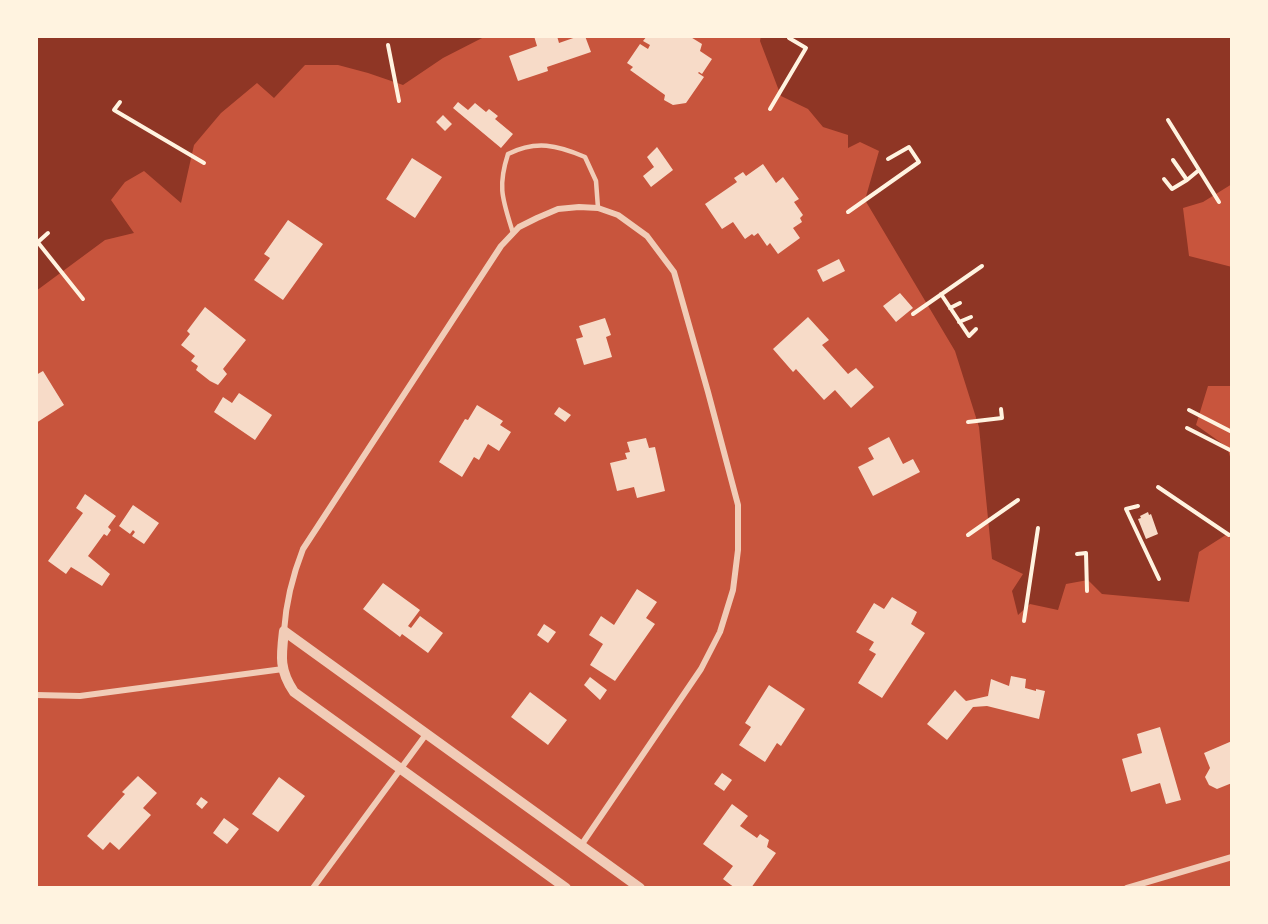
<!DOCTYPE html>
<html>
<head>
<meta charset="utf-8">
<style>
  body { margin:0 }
  #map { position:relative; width:1268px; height:924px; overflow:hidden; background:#c8553d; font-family:"DejaVu Sans",sans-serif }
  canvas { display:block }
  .frame { position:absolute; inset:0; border:38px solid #fff3e0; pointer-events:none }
</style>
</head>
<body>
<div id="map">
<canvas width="1268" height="924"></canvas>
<div class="frame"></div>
</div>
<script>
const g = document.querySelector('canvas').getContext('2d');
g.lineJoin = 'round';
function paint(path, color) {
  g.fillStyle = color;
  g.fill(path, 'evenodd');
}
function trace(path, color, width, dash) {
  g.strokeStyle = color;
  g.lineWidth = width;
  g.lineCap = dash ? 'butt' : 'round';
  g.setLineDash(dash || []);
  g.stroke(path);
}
paint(new Path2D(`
  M36,36H486L443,58L403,85L368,73L338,65H305L274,98L257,83L221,113L194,145L181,203L144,171L125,182L111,200L134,233L105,240L36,291Z
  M761,36H1232V184L1203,202L1183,208L1189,256L1232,267V386H1208L1196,425L1227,447L1232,463V531L1199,552L1189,602L1102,594L1088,580L1066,584L1058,610L1030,604L1018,615L1012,591L1023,574L992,559L979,427L955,351L865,200L879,151L860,142L848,148V135L823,127L808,109L781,96L760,41Z`), '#8f3625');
paint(new Path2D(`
  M534,36H557L559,43L579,36H585L591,52L547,67L548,71L518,81L509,56L537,46Z
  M647,36H689L702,44L700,51L712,59L702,74L699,72L698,73L704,77L686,103L673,105L664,100L665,95L630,70L633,67L627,63L640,44L648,49L650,45L643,41Z
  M458,102L468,110L475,103L486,112L489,109L498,116L495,119L513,134L501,148L453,108Z
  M443,115L452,124L445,131L436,122Z
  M657,147L673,170L651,187L643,176L654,167L647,157Z
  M412,158L442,177L415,218L386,199Z
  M763,164L776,183L783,177L799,199L794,202L803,215L800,218L802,222L793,228L800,238L778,254L770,243L767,246L758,233L754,236L752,234L745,239L733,222L722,229L705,204L737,182L734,178L743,172L746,176Z
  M288,220L323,244L283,300L254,280L270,258L264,254Z
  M839,259L845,271L823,282L817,270Z
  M900,293L913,308L896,322L883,306Z
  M205,307L246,340L223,369L227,374L218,385L210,381L196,370L198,366L191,361L195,356L181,345L190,334L187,331Z
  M808,317L829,340L822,345L848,374L856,368L874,387L851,408L835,390L824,400L796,369L793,372L773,349Z
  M605,318L611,335L606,337L612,357L584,365L576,339L583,337L579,326Z
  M43,371L64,405L36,423V375Z
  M239,393L272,415L255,440L214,412L223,397L232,403Z
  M477,405L503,421L500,425L511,432L499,451L488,444L479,460L474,457L462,477L439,462L465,419L468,420Z
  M559,407L571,415L565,422L554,414Z
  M889,437L903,464L913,459L920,472L873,496L858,467L874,459L868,448Z
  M646,438L649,448L655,447L665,491L637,498L634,487L617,491L610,463L627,459L625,453L630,452L627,442Z
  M85,494L116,516L108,527L111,530L107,536L104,534L88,556L110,574L102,586L71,567L66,574L48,561L83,513L76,508Z
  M133,505L159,523L144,544L132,536L135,532L133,530L130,534L119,526Z
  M1148,512L1149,515L1151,514L1158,534L1146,539L1138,519L1141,518L1140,516Z
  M383,583L420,610L408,626L411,628L420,616L443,633L428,653L402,634L400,637L363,609Z
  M637,589L657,602L646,618L655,624L615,681L590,665L603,644L589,635L601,616L614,625Z
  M892,597L917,612L911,624L925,633L882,698L858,683L876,654L869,650L874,642L856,632L874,603L884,609Z
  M544,624L556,632L548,643L537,635Z
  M1011,676L1026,679L1025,688L1036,691V689L1045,691L1039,719L987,706L973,707L947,740L927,724L955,690L966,701L988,696L991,679L1009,686Z
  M590,677L607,690L600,700L584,685Z
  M769,685L805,709L781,746L777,743L765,762L739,745L751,727L745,723Z
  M530,692L567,720L548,745L511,717Z
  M1160,727L1181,800L1166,804L1160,783L1131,792L1122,759L1142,753L1137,734Z
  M1232,741V783L1217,789L1209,785L1205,777L1210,768L1204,753Z
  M722,773L732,780L724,791L714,784Z
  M138,776L157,793L143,808L151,815L119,850L110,842L103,850L87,836L125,794L122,792Z
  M279,777L305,796L278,832L252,814Z
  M201,797L208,802L202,809L196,804Z
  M732,804L748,816L740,826L757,838L760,834L769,840L767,847L776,853L751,888H735L723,879L733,866L703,844Z
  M224,818L239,829L227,844L213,833Z`), '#f7dbc8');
trace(new Path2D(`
  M388,45L399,101
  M120,102L114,110L204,163
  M770,109L806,48L789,38
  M1168,120L1219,202
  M1164,179L1172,189L1187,180L1173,160
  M1187,180L1199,170
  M848,212L919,162L909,147L888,159
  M36,240L83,299
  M38,242L48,233
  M941,294L969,336L976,329
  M950,308L960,303
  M913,314L982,266
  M959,322L971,317
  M1189,410L1232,432
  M968,422L1002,418L1001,409
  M1187,428L1232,451
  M1158,487L1229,535
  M1138,506L1126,509L1159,579
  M968,535L1018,500
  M1077,554L1086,553L1087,591
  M1024,621L1038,528`), '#fff3e0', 4);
trace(new Path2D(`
  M513,233C503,200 497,188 508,154C536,140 557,145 585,157L596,181L598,208`), '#f1ccb7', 4.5);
trace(new Path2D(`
  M284,631C286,602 292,577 303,549L501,246L519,227L537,218L558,209L579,207L598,208L618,215L647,236L674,272L708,392L738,505V550L733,590L720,632L701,669L582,844
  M36,695L80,696L283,669
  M313,888L427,733
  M1127,888L1232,857`), '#f1ccb7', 6);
trace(new Path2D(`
  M566,888L294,692C279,670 281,656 284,631L640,888`), '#f1ccb7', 10);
</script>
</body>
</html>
